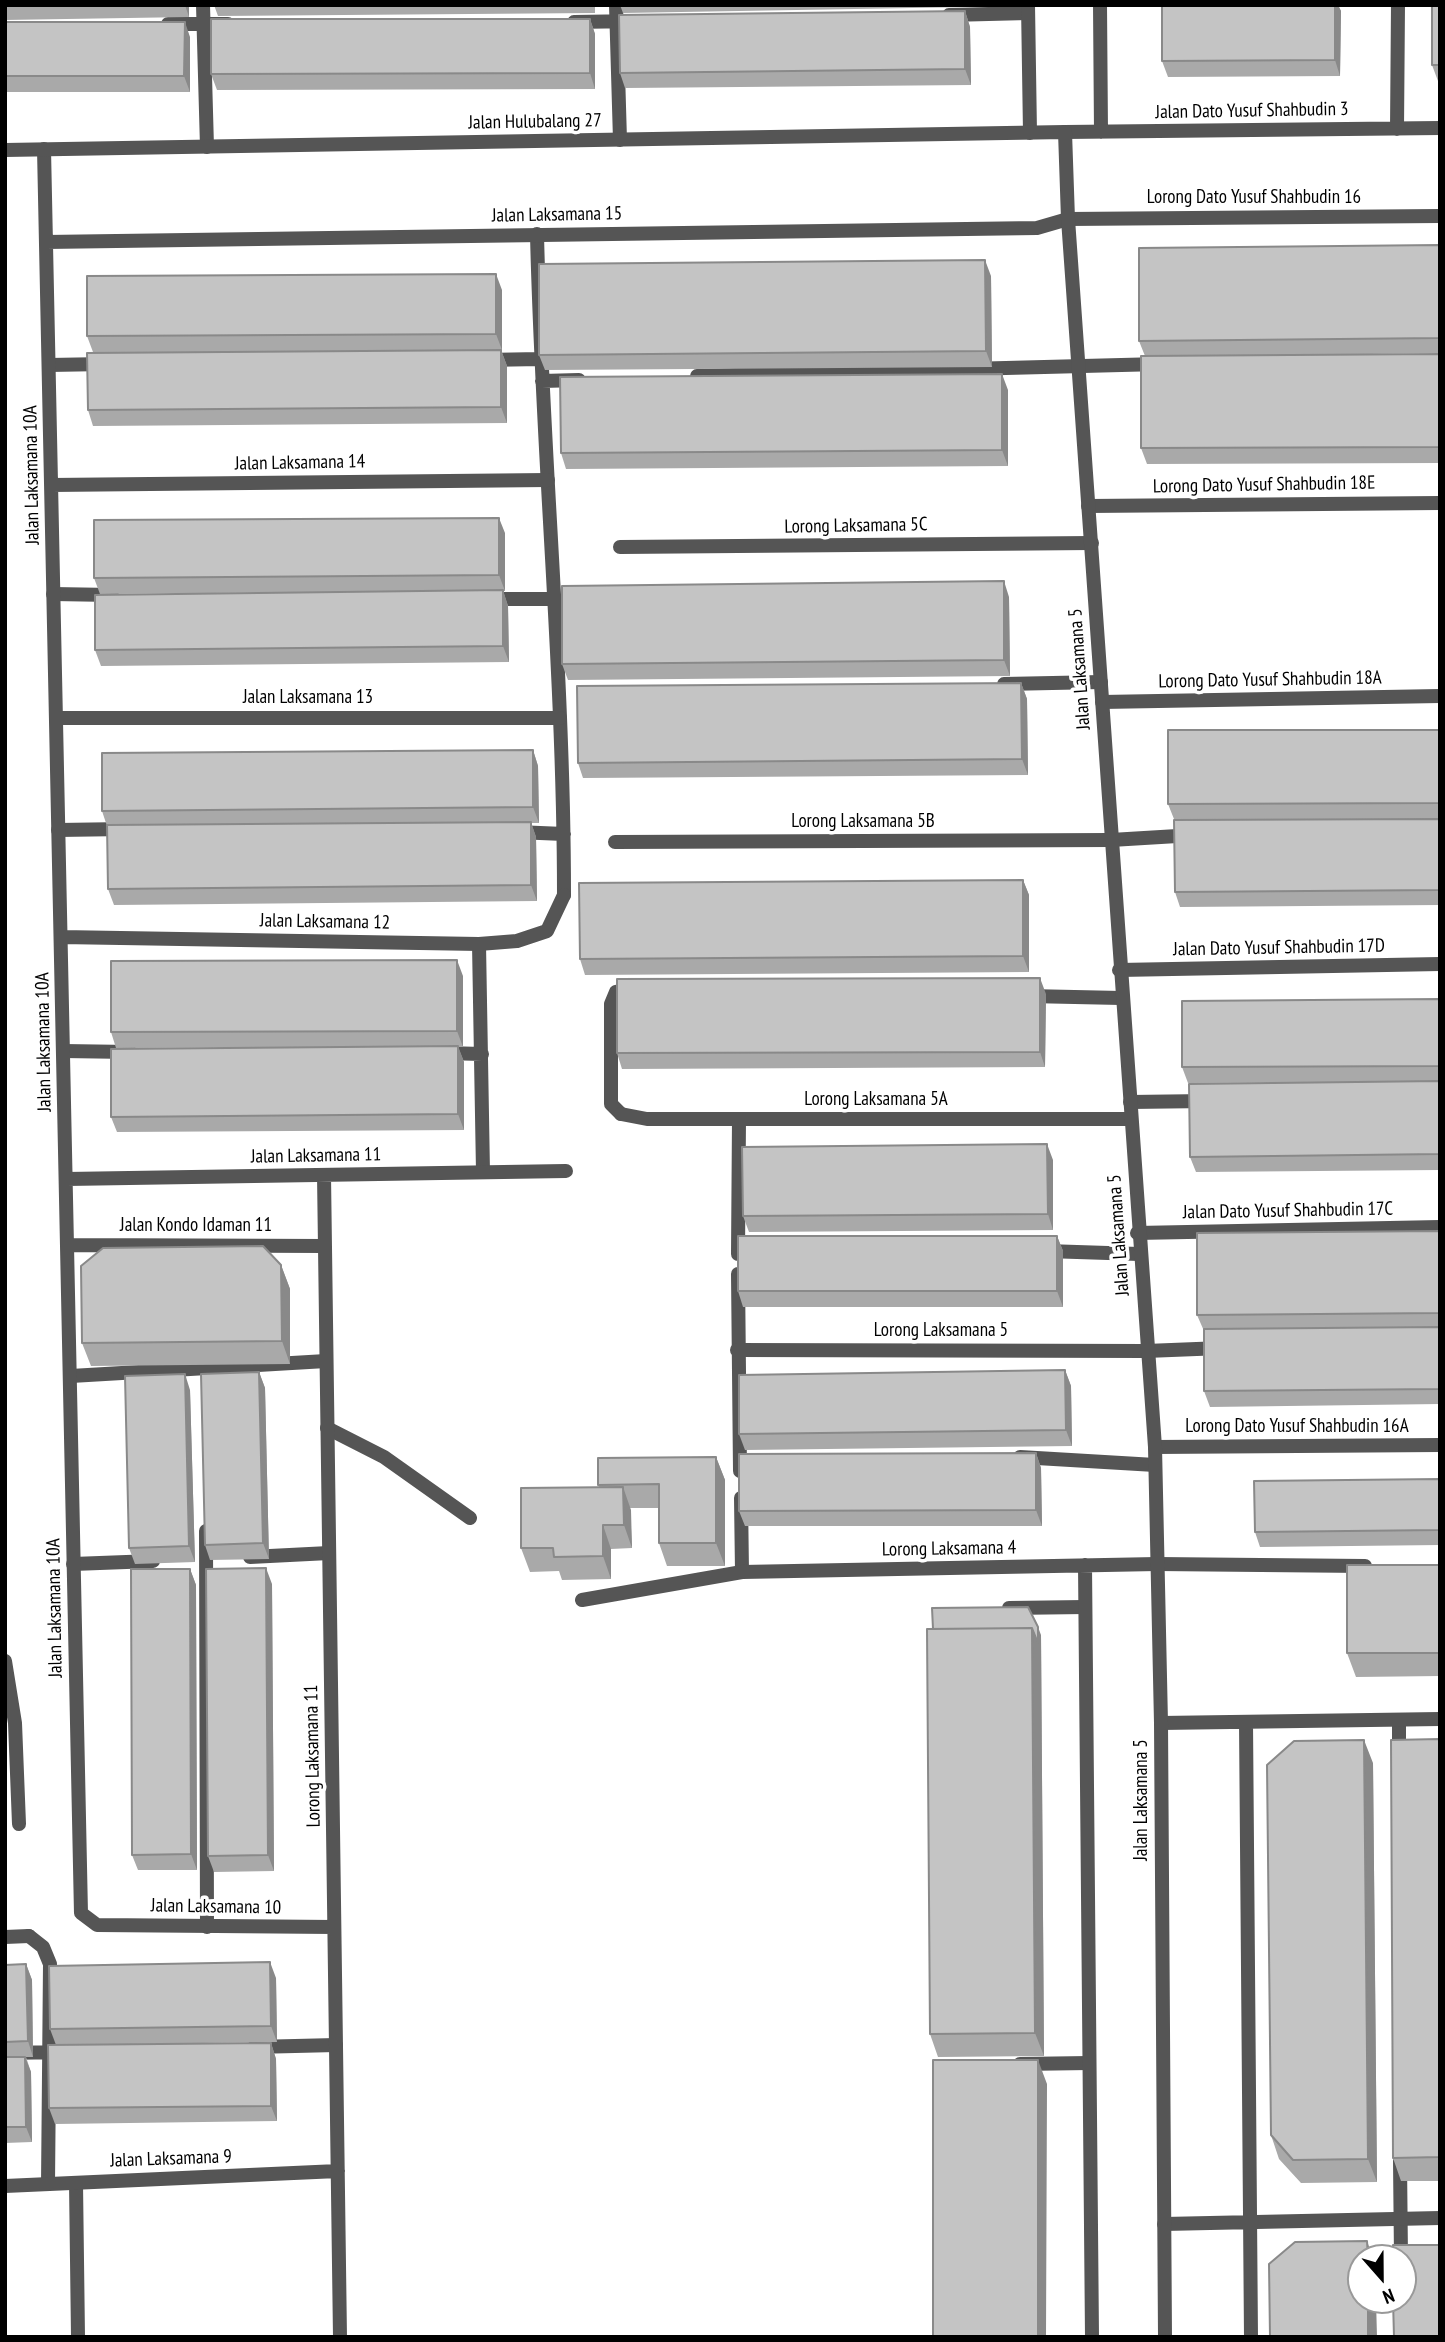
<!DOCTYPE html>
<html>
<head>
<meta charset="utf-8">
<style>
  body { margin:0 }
  #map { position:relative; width:1445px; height:2342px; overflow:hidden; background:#fff; font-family:"PT Sans Narrow",sans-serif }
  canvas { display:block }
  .frame { position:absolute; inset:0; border:7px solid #000; pointer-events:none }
  .north { position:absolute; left:1347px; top:2244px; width:70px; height:70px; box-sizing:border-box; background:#fff; border:2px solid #999; border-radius:50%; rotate:159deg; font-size:19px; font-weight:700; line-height:28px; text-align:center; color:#000 }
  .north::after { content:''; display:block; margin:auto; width:24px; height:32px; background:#000; clip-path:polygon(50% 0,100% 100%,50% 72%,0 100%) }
</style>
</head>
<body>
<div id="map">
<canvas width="1445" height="2342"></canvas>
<div class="frame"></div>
<div class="north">N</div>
</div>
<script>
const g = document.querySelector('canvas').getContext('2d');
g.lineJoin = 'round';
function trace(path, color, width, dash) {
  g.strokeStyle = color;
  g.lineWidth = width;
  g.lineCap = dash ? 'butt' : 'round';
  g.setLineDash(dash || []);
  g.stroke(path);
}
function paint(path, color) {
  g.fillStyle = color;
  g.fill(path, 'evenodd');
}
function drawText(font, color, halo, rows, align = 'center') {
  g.font = font + ' "PT Sans Narrow",sans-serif';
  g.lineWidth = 7;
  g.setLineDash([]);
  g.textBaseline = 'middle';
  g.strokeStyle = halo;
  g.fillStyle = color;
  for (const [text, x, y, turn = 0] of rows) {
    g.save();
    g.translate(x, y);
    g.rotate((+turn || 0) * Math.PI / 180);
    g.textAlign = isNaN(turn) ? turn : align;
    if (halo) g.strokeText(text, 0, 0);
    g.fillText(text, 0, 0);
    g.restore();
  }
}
trace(new Path2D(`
  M203,5L207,147
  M616,5L620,140
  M949,15L1028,13
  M574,22L638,21
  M168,24H228
  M537,234C542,454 564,674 564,895
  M485,360L540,359
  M49,365L105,364
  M697,376L1160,364
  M542,381L579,380
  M53,594L112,595
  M489,599H554
  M1004,684L1101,682
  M58,830L125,829
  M516,832L564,834
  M1111,840L1194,835
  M479,944L483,1172
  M1028,996L1121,998
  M63,1051L130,1052
  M445,1053L482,1054
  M1130,1102L1207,1101
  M621,1114L611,1104V1004L616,992L633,989
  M1046,1251L1139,1254
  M738,1254L739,1119
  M738,1274L740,1471
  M1146,1351L1222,1348
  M71,1376L326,1361
  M327,1428L384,1457L470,1518
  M1020,1457L1155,1465
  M741,1498L742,1572
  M206,1531L207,1927
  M250,1557L329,1553
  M73,1564L153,1561
  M1157,1564L1365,1566
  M1009,1608L1085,1607
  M5,1661L15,1723L19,1824
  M1399,1720V1756
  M29,1936L43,1947L50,1964L48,2184
  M254,2047L336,2045
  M5,2053L65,2052
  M1020,2064L1089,2063
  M1400,2161L1401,2258
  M76,2183L78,2337`), '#555', 14);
trace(new Path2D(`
  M1028,5L1030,133
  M1100,5L1101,132
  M1397,129L1398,5
  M1065,132L1440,128
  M44,149L81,1913L97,1925L334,1927
  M46,242L1037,228L1068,219L1440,216
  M51,485L548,480
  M1088,506L1440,503
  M620,547L1092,543
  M1102,702L1440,696
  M56,718H560
  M615,842L1111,840
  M61,937L479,944L517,941L547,931L564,895
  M1119,970L1440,964
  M621,1114L647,1119H1131
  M324,1175L340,2337
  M67,1179L566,1171
  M1137,1233L1440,1227
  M67,1245L325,1246
  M737,1350L1146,1351
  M1155,1447L1440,1445
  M1085,1565L1092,2337
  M582,1600L742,1572L1157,1564
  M1246,1722L1251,2337
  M1161,1723L1440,1719
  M5,1937L29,1936
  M5,2186L338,2171
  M1164,2224L1440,2218`), '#555', 14);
trace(new Path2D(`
  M5,150L1065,132L1068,219L1155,1447L1161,1723L1165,2337`), '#555', 14);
paint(new Path2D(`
  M5,5H189V17L5,20Z
  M214,5H595V13L218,16Z
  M620,5H970V7L623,13Z
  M1162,5H1338L1341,11L1340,76L1168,77L1162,61Z
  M1440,5V81H1438L1432,65Z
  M965,11L970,27L971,85L625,88L620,73Z
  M590,19L595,34V89L217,90L211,74Z
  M5,22L190,37V92H5Z
  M1440,245V353L1299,355L1440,354V463L1147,464L1141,448L1145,356L1139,341Z
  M991,276L992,367L545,370L539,355Z
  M502,290V350H501L507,366V423L93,426L88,410L93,352L87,336Z
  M1008,390V466L566,469L561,453Z
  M505,533V591H503L508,606L509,662L101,666L95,650L322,592L100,594L94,578Z
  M1009,597L1010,676L568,680L562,664Z
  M1021,683L1027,699L1028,775L583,778L578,763Z
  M1440,730V819H1174L1168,804Z
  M533,750L538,766L539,823H531L536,837L537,901L114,905L108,889L107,826L102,811Z
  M1440,819V905L1180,907L1175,892Z
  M1023,880L1029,895V972L585,975L580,959Z
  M463,976V1047H458L464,1062V1130L117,1132L111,1117L348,1047L116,1048L111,1032Z
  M1046,994L1045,1067L622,1069L617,1053Z
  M1440,999V1170L1196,1172L1190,1157L1426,1082L1188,1083L1182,1067Z
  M1053,1160V1230L749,1232L743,1216Z
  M1440,1231V1404L1210,1407L1204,1391V1331L1197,1315Z
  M1057,1236L1063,1251V1307H743L738,1291Z
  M281,1265L290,1289V1364L91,1366L82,1343Z
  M1065,1370L1071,1386L1072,1446L745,1450L739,1434Z
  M259,1372L265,1388L269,1559L210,1560L205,1545Z
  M190,1390L195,1562L135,1564L129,1548Z
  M1036,1453L1041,1468L1042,1526H745L739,1511Z
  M716,1457L725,1480V1566H667L659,1543V1508H630L632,1548L611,1549V1579L562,1580L559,1571L530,1572L521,1548L599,1487L598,1485Z
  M1440,1479V1545L1260,1547L1255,1532Z
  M1440,1565V1676L1356,1677L1347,1653Z
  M190,1569L196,1585L197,1870H138L132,1855Z
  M272,1584L274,1871L214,1872L208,1856Z
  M1041,1635L1044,2056L938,2057L930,2034Z
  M1440,1739V2181H1401L1393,2158Z
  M1373,1763L1377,2182L1301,2183L1279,2159L1271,2135Z
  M26,1964L32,1980L33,2057H26L31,2072L32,2142L5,2143V1965Z
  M276,1978L277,2042L56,2045L50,2029Z
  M271,2043L276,2059L277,2121L55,2124L49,2108Z`), '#a9a9a9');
paint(new Path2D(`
  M185,5H189V17Z
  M1335,5H1338L1341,11L1340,76L1335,60Z
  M965,11L970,27L971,85L965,69Z
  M590,19L595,34V89L590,73Z
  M185,22L190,37V92L184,76Z
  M985,260L991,276L992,367L986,351Z
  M496,274L502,290V350L496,334Z
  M501,350L507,366V423L501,407Z
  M1002,374L1008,390V466L1002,450Z
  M499,518L505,533V591L499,575Z
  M1004,581L1009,597L1010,676L1004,660Z
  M503,590L508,606L509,662L503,646Z
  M1021,683L1027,699L1028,775L1022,759Z
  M533,750L538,766L539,823L533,807Z
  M531,822L536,837L537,901L531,885Z
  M1023,880L1029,895V972L1023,956Z
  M457,960L463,976V1047L457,1031Z
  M1040,978L1046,994L1045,1067L1040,1052Z
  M458,1046L464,1062V1130L458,1114Z
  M1047,1144L1053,1160V1230L1048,1214Z
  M1057,1236L1063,1251V1307L1057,1291Z
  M281,1265L290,1289V1364L282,1341Z
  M1065,1370L1071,1386L1072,1446L1066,1430Z
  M259,1372L265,1388L269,1559L263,1543Z
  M185,1374L190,1390L195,1562L189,1546Z
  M1036,1453L1041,1468L1042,1526L1036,1510Z
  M716,1457L725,1480V1566L716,1543Z
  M623,1487L631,1510L632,1548L624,1525Z
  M603,1525L611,1549V1579L603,1556Z
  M266,1568L272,1584L274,1871L268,1855Z
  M190,1569L196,1585L197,1870L191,1854Z
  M1038,1627L1041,1635L1044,2056L1035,2033L1032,1628Z
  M1364,1740L1373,1763L1377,2182L1368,2159Z
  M270,1962L276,1978L277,2042L271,2026Z
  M26,1964L32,1980L33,2057L28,2041Z
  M271,2043L276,2059L277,2121L271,2106Z
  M25,2057L31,2072L32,2142L26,2127Z
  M1038,2060L1047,2084L1046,2337H1038Z
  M1367,2241L1373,2258H1368Z
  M1368,2300H1376L1377,2337H1368Z`), '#898989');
const building = new Path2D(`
  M1162,5H1335V60L1162,61Z
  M1432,5H1440V65H1432Z
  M965,11V69L620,73L619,15Z
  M211,19H590V73L211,74Z
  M5,22H185L184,76H5Z
  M1440,245V338L1139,341V248Z
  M985,260L986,351L539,355V264Z
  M496,274V334L87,336V276Z
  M501,350V407L88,410L87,353Z
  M1440,354V447L1141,448V356Z
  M1002,374V450L561,453L560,377Z
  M499,518V575L94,578V520Z
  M1004,581V660L562,664V586Z
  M503,590V646L95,650V595Z
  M1021,683L1022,759L578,763L577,686Z
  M1168,730H1440V803L1168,804Z
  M533,750V807L102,811V753Z
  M1440,819V890L1175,892L1174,820Z
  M531,822V885L108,889L107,825Z
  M1023,880V956L580,959L579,883Z
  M457,960V1031L111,1032V961Z
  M1040,978V1052L617,1053V979Z
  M1440,999V1066L1182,1067V1001Z
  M458,1046V1114L111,1117V1049Z
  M1440,1081V1154L1190,1157L1189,1084Z
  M1047,1144L1048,1214L743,1216L742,1147Z
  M1440,1231V1313L1197,1315V1233Z
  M738,1236H1057V1291H738Z
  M263,1246L281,1265L282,1341L82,1343L81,1266L103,1248Z
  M1440,1327V1389L1204,1391V1329Z
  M1065,1370L1066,1430L739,1434V1375Z
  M259,1372L263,1543L205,1545L201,1374Z
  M185,1374L189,1546L129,1548L125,1376Z
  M1036,1453V1510L739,1511V1454Z
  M716,1457V1543H659V1484L598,1485V1458Z
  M1440,1479V1530L1255,1532L1254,1481Z
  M623,1487L624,1525H603V1556L554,1557L553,1548H521V1488Z
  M1347,1565H1440V1653H1347Z
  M266,1568L268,1855L208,1856L206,1569Z
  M131,1569H190L191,1854L132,1855Z
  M1028,1607L1038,1627V1643L1032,1628L933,1629L932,1608Z
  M1032,1628L1035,2033L930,2034L927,1629Z
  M1440,1739V2157L1393,2158L1391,1740Z
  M1364,1740L1368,2159L1293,2160L1271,2135L1267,1765L1294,1741Z
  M270,1962L271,2026L50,2029L49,1966Z
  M26,1964L28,2041L5,2042V1965Z
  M271,2043V2106L49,2108L48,2045Z
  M5,2057H25L26,2127H5Z
  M933,2060H1038V2337H933Z
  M1367,2241L1368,2258H1361V2300H1368V2337H1270L1269,2264L1295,2242Z
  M1393,2245H1440V2337H1394L1393,2300H1403V2258H1393Z`);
paint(building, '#c4c4c4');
trace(building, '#898989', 2);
drawText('19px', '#000', '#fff', [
  ["Jalan Dato Yusuf Shahbudin 3",1252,111,-1],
  ["Jalan Hulubalang 27",535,122,-1],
  ["Lorong Dato Yusuf Shahbudin 16",1254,198],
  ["Jalan Laksamana 15",557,215,-1],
  ["Jalan Laksamana 14",300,463,-1],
  ["Jalan Laksamana 10A",32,475,-91],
  ["Lorong Dato Yusuf Shahbudin 18E",1264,485,-1],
  ["Lorong Laksamana 5C",856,526,-1],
  ["Jalan Laksamana 5",1080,669,-94],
  ["Lorong Dato Yusuf Shahbudin 18A",1270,680,-1],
  ["Jalan Laksamana 13",308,698],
  ["Lorong Laksamana 5B",863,822],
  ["Jalan Laksamana 12",325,922,1],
  ["Jalan Dato Yusuf Shahbudin 17D",1279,948,-1],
  ["Jalan Laksamana 10A",44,1042,-91],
  ["Lorong Laksamana 5A",876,1100],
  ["Jalan Laksamana 11",316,1156,-1],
  ["Jalan Dato Yusuf Shahbudin 17C",1288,1211,-1],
  ["Jalan Kondo Idaman 11",196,1226],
  ["Jalan Laksamana 5",1119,1235,-94],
  ["Lorong Laksamana 5",941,1331],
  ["Lorong Dato Yusuf Shahbudin 16A",1297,1427],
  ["Lorong Laksamana 4",949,1549,-1],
  ["Jalan Laksamana 10A",55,1608,-91],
  ["Lorong Laksamana 11",313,1756,-91],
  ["Jalan Laksamana 5",1142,1800,-90],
  ["Jalan Laksamana 10",216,1907,1],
  ["Jalan Laksamana 9",171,2159,-2]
]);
</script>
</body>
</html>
